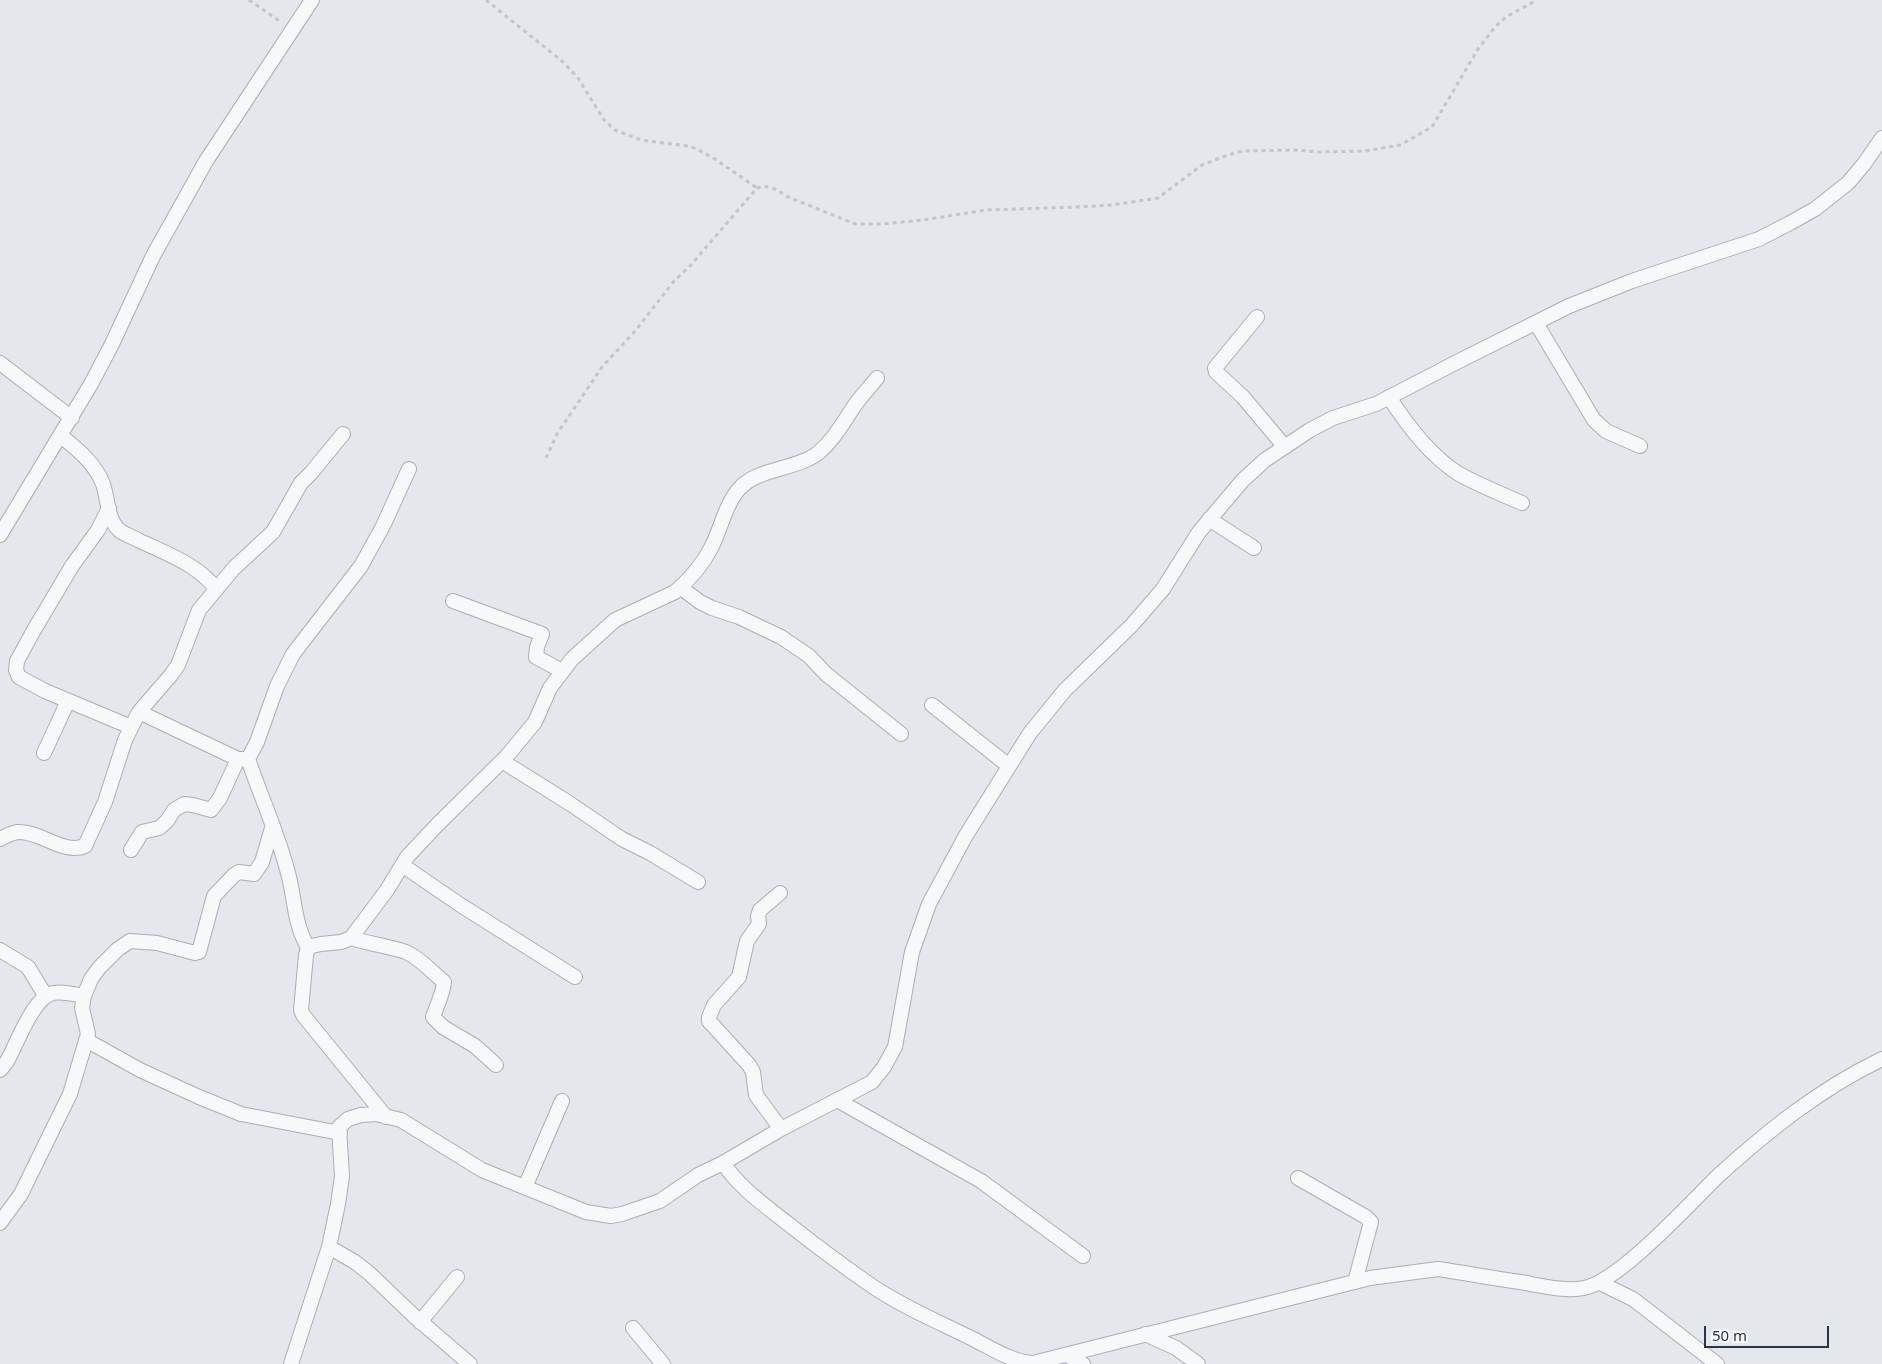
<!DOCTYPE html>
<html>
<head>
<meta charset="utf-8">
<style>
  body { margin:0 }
  #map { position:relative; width:1882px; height:1364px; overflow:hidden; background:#e4e7ec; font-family:"Noto Sans",sans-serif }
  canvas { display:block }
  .scale { position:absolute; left:1704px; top:1326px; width:125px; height:22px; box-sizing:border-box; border:2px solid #2b3445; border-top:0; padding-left:6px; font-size:15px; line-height:18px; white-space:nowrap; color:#2b3445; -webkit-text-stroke:4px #f4f6f9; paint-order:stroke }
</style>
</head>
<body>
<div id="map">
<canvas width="1882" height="1364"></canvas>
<div class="scale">50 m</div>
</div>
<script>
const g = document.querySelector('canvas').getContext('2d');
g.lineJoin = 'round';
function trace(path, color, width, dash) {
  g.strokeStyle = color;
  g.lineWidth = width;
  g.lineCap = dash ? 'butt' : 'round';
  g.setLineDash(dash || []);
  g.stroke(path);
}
const minor = new Path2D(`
  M1257,317L1215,368L1216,372L1243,397L1285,447
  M1536,323L1594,420L1606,431L1640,446
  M0,363L72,418
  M1389,397C1407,425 1430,456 1459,474C1479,485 1501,494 1522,503
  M61,436C77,449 95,463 103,484C108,498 107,519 119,530C125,535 133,537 140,541C165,553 199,565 216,589
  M109,508L98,530L72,566L34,630L17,661L16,670L19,677L45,691L131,727
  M1209,519L1254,548
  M0,535L91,384L112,344L153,256L206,161L312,0
  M680,587L700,602L712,608L739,617L781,637L809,656L826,674L901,734
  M453,601L542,634L537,647L536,657L562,671
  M932,705L1009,766
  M139,712L238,759H248L257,742L277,686L293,654L361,566L383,526L409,469
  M44,753L68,701
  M248,759C261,797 278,834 288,873C295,898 294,925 308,947
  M502,761L569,803L622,839L650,853L698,882
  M0,839C6,836 11,833 18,832C41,831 63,855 85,846L105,802L125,740L139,712L171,675L178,665L199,610L234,568L273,532L301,483L311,473L343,434
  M131,850L142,832L159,828L167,821L174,810L184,804L193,805L211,810L220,798L238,759
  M402,865L462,906L575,977
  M780,893L760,910L758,916L759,924L747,941L739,977L714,1005L709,1017V1021L749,1065L753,1072L756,1095L781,1129
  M351,938C369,944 389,946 406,952C420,958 432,972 444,982C443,994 437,1005 433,1017L443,1027L475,1046L496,1065
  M0,950L28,967L45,995
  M86,1040L140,1070L199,1097L241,1114L340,1133
  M0,1070L6,1063C17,1045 32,998 53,993C62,991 74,994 84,996
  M837,1100L981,1181L1083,1256
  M386,1117L303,1015L301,1010L306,955L308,947L321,944L341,942L351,938L387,890L407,857L438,824L507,756L535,722L550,688L572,659L615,620L675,592C690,579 703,564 711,548C721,529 725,505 739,489C757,468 796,470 818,453C834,440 844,421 855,405C862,395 870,387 877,378
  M723,1163C740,1188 763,1204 787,1223C815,1245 843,1266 872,1286C903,1307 939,1322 973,1339C991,1348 1012,1362 1033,1363L1370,1278L1438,1269C1465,1273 1492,1278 1520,1282C1538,1285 1566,1292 1584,1288C1620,1281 1690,1203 1719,1175C1770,1129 1820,1089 1882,1059
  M1298,1178L1366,1217L1371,1222L1355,1282
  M525,1187L562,1101
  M0,1223L21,1194L70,1094L88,1034L82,1008L84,996L91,979L99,968L118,949L130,941L157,943L195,953L199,952L214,896L234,875L239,872L254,874L262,862L272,828
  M329,1247L355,1262L369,1273L414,1316L470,1364
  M1600,1283L1633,1299L1717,1364
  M420,1322L457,1277
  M633,1328L663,1364
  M1145,1334L1176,1348L1198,1364
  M1067,1355L1083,1364
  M291,1364L329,1247L338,1204L342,1176L339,1127L348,1119L361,1115L376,1114L401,1120L482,1170L586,1212L611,1216L622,1214L660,1201L698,1175L723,1163L781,1129L872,1082L884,1067L895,1047L912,952L929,904L965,837L1003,776L1030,733L1065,690L1132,625L1163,589L1199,532L1243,480L1265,460L1310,430L1333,418L1376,404L1459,361L1569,306L1632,281L1759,239L1790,223L1815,209L1848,183L1864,164L1882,138`);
trace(minor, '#a9aeb7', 16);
trace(new Path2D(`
  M249,0L281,22
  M486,0L563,62L578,78L604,120L615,130L641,140L688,146L697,149L715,159L757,188
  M546,458L557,434L602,367L636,330L674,281L690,266L757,188L764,186L775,189L788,197L855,224H882L923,220L986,210L1077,207L1112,205L1158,198L1202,165L1228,155L1242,151L1295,150L1319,152L1365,151L1400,145L1432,127L1478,49L1495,27L1506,17L1537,0`), '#c2c5cb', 3, [4, 4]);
trace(minor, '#f7f8fa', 14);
</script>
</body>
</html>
